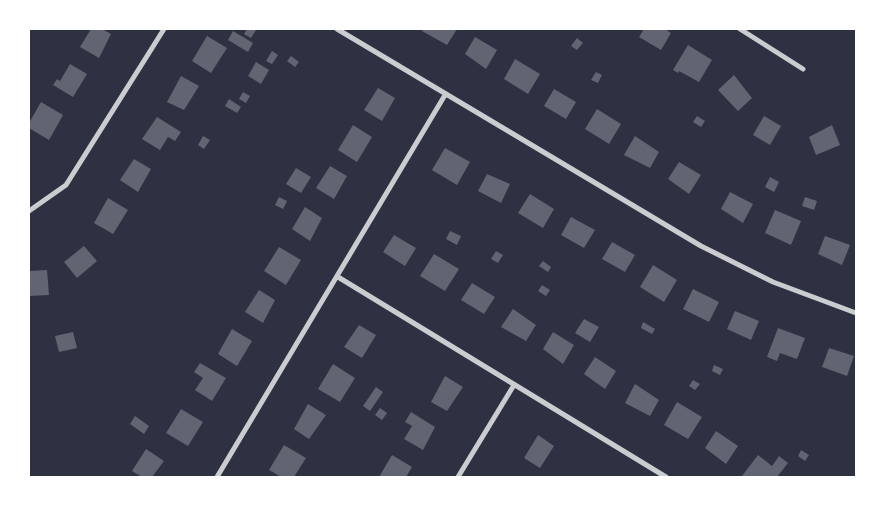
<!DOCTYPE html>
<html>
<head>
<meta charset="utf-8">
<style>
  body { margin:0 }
  #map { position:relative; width:885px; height:506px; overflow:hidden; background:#2d3142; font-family:Cabin,sans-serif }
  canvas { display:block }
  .frame { position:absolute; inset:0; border:30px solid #fff; pointer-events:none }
</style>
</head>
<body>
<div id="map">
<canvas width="885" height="506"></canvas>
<div class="frame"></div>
</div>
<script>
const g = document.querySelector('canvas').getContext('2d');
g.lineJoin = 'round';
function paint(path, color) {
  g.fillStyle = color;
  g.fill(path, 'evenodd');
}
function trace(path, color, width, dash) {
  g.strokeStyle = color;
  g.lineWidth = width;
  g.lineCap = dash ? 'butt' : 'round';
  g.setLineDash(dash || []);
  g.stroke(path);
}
paint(new Path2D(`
  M91,29H102L111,34L99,58L80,47Z
  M247,29L256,30L251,38L244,34Z
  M423,29H457L447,45L422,31Z
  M644,29H665L671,33L661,50L639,37Z
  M233,31L253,43L248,52L228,40Z
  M207,36L227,48L211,73L192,61Z
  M475,37L497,50L486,69L465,54Z
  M577,38L583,43L577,50L571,46Z
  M688,45L712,60L699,82L679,71L678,73L673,70Z
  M272,51L278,55L272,64L266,61Z
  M291,56L299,62L295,67L287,61Z
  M515,59L540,74L528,94L504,79Z
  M256,62L269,70L261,84L248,76Z
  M70,64L87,74L73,97L53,85L57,79L60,81Z
  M596,72L602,75L598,83L591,80Z
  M734,75L752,98L738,111L718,90Z
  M181,76L199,86L184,110L167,102Z
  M378,88L395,98L382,121L364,110Z
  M554,89L576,102L566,119L544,106Z
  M243,92L250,96L246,103L239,99Z
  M229,99L241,107L237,113L225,106Z
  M41,102L63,115L49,140L29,128V123Z
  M597,109L621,124L609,144L585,129Z
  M697,116L705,121L701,127L693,122Z
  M764,116L781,126L770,145L753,135Z
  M157,117L181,132L175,141L168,137L160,150L142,139Z
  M353,125L372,137L357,162L338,150Z
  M832,125L840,145L816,155L809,137Z
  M203,136L210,140L204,149L198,145Z
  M635,136L659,152L650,168L624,155Z
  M445,148L470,162L457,185L432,170Z
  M134,159L151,169L138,192L120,180Z
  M679,162L701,175L689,194L668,179Z
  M330,166L347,176L334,199L316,188Z
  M296,168L311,177L301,193L286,184Z
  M487,174L510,184L501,203L478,191Z
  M770,177L779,182L774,192L765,187Z
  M730,192L753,204L743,223L721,209Z
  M530,194L554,209L543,228L518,213Z
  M279,197L287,201L283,209L275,205Z
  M805,197L817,201L814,210L802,206Z
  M108,198L128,210L113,234L94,223Z
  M305,207L322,218L310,241L292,229Z
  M775,210L801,221L791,245L765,233Z
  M571,217L595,230L584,248L561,235Z
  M450,231L461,236L457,245L446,239Z
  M394,235L416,248L405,266L383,252Z
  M825,236L850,245L842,265L818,254Z
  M612,242L635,255L625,272L602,259Z
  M84,246L97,261L77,278L64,262Z
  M279,247L301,260L286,285L264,271Z
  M496,251L503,255L498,263L491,259Z
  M434,254L459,269L445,291L420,276Z
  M543,261L551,267L548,272L539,266Z
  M653,265L677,280L664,302L640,287Z
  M47,270L49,295L29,296V271Z
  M472,283L495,297L484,314L461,300Z
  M542,285L550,290L546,296L538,291Z
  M693,289L719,302L709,322L683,309Z
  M259,290L275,300L263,323L245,312Z
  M513,309L536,325L526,341L501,327Z
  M735,311L759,321L751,340L727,329Z
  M584,319L599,327L590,342L575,333Z
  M643,322L655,329L652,334L641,328Z
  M359,325L376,335L362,358L344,347Z
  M778,328L805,338L797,359L780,353L777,361L767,357Z
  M232,329L252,341L237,366L218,354Z
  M73,332L77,348L59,352L55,336Z
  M553,332L574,345L563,364L543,349Z
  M829,348L854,356L847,376L822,367Z
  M595,357L616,371L605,389L584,374Z
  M200,363L226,378L212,401L195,390L203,378L194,372Z
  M333,364L355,378L340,402L318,389Z
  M714,365L723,369L720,375L712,371Z
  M445,376L463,387L447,411L431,402Z
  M693,380L700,384L695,390L689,386Z
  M635,384L659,400L650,416L625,403Z
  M376,387L383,392L370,411L363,406Z
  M677,402L702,417L688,439L664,425Z
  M308,404L326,415L309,439L294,429Z
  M380,408L387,413L382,420L375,415Z
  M181,409L203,422L188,446L166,433Z
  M411,412L435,427L423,450L404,439L412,426L405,422Z
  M135,416L149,426L144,434L130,424Z
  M716,431L738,446L726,464L705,448Z
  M538,435L554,446L540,468L524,458Z
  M284,445L306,458L294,477H281L269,470Z
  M146,449L164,461L152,477H142L132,471Z
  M801,450L809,455L805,461L798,456Z
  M392,455L412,467L406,477H379Z
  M758,455L772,466L779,456L788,463L777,477H744L742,476Z`), '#626471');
trace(new Path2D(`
  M337,29L701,246L773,282L856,313
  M740,29L803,69
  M29,211L66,185L164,29
  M338,277L666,477
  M217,477L445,95
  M458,477L514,385`), '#caccd0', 5);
</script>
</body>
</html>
